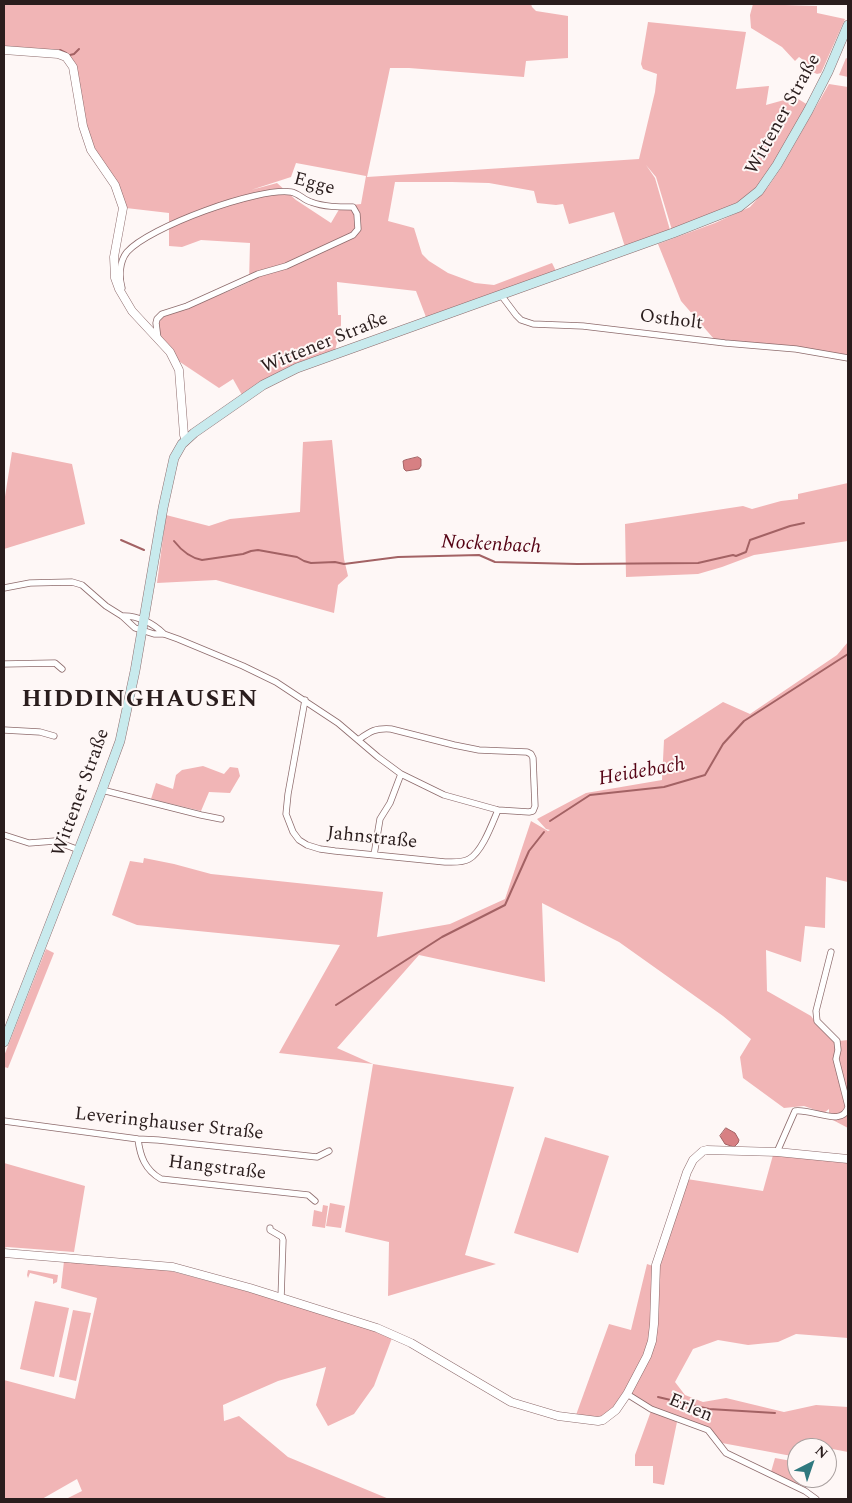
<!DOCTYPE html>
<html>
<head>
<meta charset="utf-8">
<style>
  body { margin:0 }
  #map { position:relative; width:852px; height:1503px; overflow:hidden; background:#fef7f6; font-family:Spectral,serif }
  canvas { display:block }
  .frame { position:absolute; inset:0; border:5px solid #2a1d1d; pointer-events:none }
  .north { position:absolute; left:787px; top:1438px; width:50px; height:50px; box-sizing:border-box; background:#fef7f6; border:1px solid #a9a09f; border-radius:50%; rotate:41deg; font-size:14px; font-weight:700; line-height:20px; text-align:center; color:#2a1d1d }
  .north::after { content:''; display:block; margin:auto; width:18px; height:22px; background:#30797f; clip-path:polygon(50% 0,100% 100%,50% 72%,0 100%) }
</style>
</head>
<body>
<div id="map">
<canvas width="852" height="1503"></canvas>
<div class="frame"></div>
<div class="north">N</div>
</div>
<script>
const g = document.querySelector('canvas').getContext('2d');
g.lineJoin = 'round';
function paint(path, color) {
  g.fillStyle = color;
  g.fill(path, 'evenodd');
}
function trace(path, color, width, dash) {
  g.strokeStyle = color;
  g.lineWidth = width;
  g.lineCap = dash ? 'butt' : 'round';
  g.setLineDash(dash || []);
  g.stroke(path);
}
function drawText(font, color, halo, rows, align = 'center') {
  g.font = font + ' Spectral,serif';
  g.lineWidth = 4;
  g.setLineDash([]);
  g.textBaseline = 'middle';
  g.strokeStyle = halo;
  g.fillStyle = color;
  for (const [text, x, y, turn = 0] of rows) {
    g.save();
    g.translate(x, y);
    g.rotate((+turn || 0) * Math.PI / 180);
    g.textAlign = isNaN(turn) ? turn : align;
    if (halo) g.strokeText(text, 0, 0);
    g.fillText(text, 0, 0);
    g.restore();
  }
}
paint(new Path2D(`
  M4,4H531L532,7L536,11L568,16V58L526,61L524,77L409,68H390L367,177L639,159L655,92L657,74L643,69L641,64L648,22L746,32L736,89L769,86L766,105L795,97L808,105C794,129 766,186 743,200C722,213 695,221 672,230L656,177L646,165L655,178L670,230L625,247L614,212L569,224L563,204L556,205L537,203L534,191L489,183L452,182H395L388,221L414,228L422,254L429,261L448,273L475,283L494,285L552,263L556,271L426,317L416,291L337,282L338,315H341V325L335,351L242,395L233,379L219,388L177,360L159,337L158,323L163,317L234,289L249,282L250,243L201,240L182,247L169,246V213L126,208L94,150L85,126L70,58L4,48ZM296,163L366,176L361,204L341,206L331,223L296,200L277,183L251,190L291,177Z
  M753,4L817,6V13L845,19L821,73L817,74L804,68L806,62L799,57L795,61L782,47L751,28L750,15Z
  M846,58L848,59V77L839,75Z
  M829,84L848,87V357L714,339L681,301L658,244L715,223L750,207L768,187L781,168Z
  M332,440L344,559L348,576L338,585L334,613L216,580L157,583L166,515L209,526L230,519L300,512L303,442Z
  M12,452L72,464L85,524L4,549V503Z
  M848,483V541L754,555L722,567L698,574L626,577L625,524L743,506L752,509L781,501L798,499V494Z
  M848,642V882L826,877L825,928L805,926L801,962L766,950L767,991L811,1016L818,1026L836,1042L838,1062L841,1047L839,1041L848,1040V1128L829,1118V1109L824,1113L804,1106L784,1108L743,1078L740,1057L751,1039L723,1016L619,942L542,903L545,982L419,955L337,1048L373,1064L514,1087L465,1255L496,1264L388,1296L389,1242L345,1232L373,1064L279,1053L340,945L137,925L112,915L130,861L143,863L144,858L174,864L211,874L383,892L377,937L450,924L505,899L531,821L548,831L550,830L546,829L537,819L586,793L662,780L664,740L723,702L750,714L837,655Z
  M203,766L224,774L230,767L238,768L240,776L230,793L209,792L201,811L151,799L156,783L173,789L176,775L182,770Z
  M46,949L54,953L8,1068L4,1067V1056Z
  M545,1137L609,1156L578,1253L514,1233Z
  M773,1155L848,1162V1338L796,1334L778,1342L748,1345L718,1340L693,1349L675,1382L685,1395L703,1402L726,1398L784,1412L816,1405L848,1407V1452L822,1447L797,1448V1457L722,1443L710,1429L647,1405L625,1391C607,1418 608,1420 576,1415L609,1324L631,1330L647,1264L653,1266L661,1255L687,1179L763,1191Z
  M4,1163L85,1186L74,1252L7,1247L4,1248Z
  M330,1203L345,1206L341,1228L326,1226Z
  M323,1205L328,1206L325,1228L312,1226L314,1210L322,1212Z
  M64,1261L167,1270L257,1294L367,1327L392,1338L374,1386L354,1414L328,1426L316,1405L326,1367L278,1381L223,1405L224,1421L239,1416L288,1457L389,1499H66L82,1491L77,1479L42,1499H4V1380L75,1399L97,1298L61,1288Z
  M28,1270L58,1275L57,1282L53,1284V1279L30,1273L28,1278L27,1275Z
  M35,1301L69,1308L54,1377L20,1369Z
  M73,1310L91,1313L76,1381L59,1377Z
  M651,1411L677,1422L664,1485L653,1483V1466H635V1455Z
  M775,1458L797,1462V1478H808L806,1488L771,1472Z`), '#f1b5b6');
const water = new Path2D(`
  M418,457L421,459V466L419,469L406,471L404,469L403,461L405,460Z
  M726,1128L735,1133L739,1140L738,1143L734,1147L725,1144L720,1136Z`);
paint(water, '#d78083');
trace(water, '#a36264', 1);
trace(new Path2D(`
  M60,50L66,53
  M70,55L74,54L79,49
  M121,540L144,550
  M174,541C181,550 191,558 202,560L243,554L251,551L258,550L297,557L304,561L311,563L335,562L344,564L398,557L479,555L495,562L577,564L698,563L733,555L736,556L746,552L750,540L790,526L804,523
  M550,821L590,795L664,787L705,775L723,744L744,721L848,654
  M336,1005L442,937L505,905L529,851L544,832
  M658,1397L709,1409L775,1413`), '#a36264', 2);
const minor = new Path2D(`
  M122,288C119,277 119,262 127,252C149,227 258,187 291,192C298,193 304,200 311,202C324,207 339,207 353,207L357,214L358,229L353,235L286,266L258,274L187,306L162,314L157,319L156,323L158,339
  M501,295L516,315L521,320L533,324L583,326L725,343L796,349L848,358
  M4,588L30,583L72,582L82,585L106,606L122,616L135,628L154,634H164L178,639L243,666L276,682L338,723L378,757L401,774L444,795L498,810L529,812L533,811L535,806L533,758L531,754L527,752L479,750L454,745L391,729C375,728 371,731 358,740
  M122,616C137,615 153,623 164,634
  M4,664L55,663L62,669
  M305,700L288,794L286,814L293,832L299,840L307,845L320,849L335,851L445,862C453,862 462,863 469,859C482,852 492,824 498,810
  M4,730L40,732L54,736
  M102,790L201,815L221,819
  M4,835L29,843L55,841L79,850
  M374,855L380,819L390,803L401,774
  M831,952L816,1011L817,1021L837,1041L838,1050L836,1059L848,1106
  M4,1121L138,1139L158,1140L317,1157L329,1151
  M138,1139C140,1156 145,1170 161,1179L308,1195L315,1201
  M777,1152L795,1111C811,1108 843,1128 848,1107
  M270,1228V1230L282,1237L283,1240L281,1298
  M627,1394L651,1409L708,1430L726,1453L805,1491L816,1499`);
const tertiary = new Path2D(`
  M4,50L58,54L66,57L73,67L83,126L91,150L115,185L123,208L114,257L115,278L119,289L132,311L170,352L179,370L184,435L186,440
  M4,1253L173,1267L250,1288L377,1328L411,1343L511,1402L558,1416L598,1421L603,1420L616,1410L627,1394L647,1356L652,1341L654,1324L656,1265L687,1172L693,1160L703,1151L707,1150L777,1152L848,1159`);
const secondary = new Path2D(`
  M4,1042L102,790L120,741L135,671L163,508L174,458L182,444L194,433L263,385L297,368L673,233L739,207L759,191L777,165L808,111L828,72L848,25`);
trace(minor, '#8d6b6c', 7);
trace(tertiary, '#8d6b6c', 9);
trace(secondary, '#8d6b6c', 10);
trace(minor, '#fff', 5.5);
trace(tertiary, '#fff', 8);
trace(secondary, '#c8eaed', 9);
drawText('19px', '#2a1d1d', '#fef7f6', [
  ["Wittener Straße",784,115,-61],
  ["Egge",314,185,15],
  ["Ostholt",671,321,7],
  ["Wittener Straße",325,344,-22],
  ["Wittener Straße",82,793,-70],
  ["Jahnstraße",372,839,6],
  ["Leveringhauser Straße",169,1125,6],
  ["Hangstraße",217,1169,7],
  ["Erlen",690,1409,23]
]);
drawText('italic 20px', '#550314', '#fef7f6', [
  ["Nockenbach",491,546,3],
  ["Heidebach",642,773,-10]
]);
g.letterSpacing = '1px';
drawText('bold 24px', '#2a1d1d', '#fef7f6', [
  ["HIDDINGHAUSEN",140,701]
]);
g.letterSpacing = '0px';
</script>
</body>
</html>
